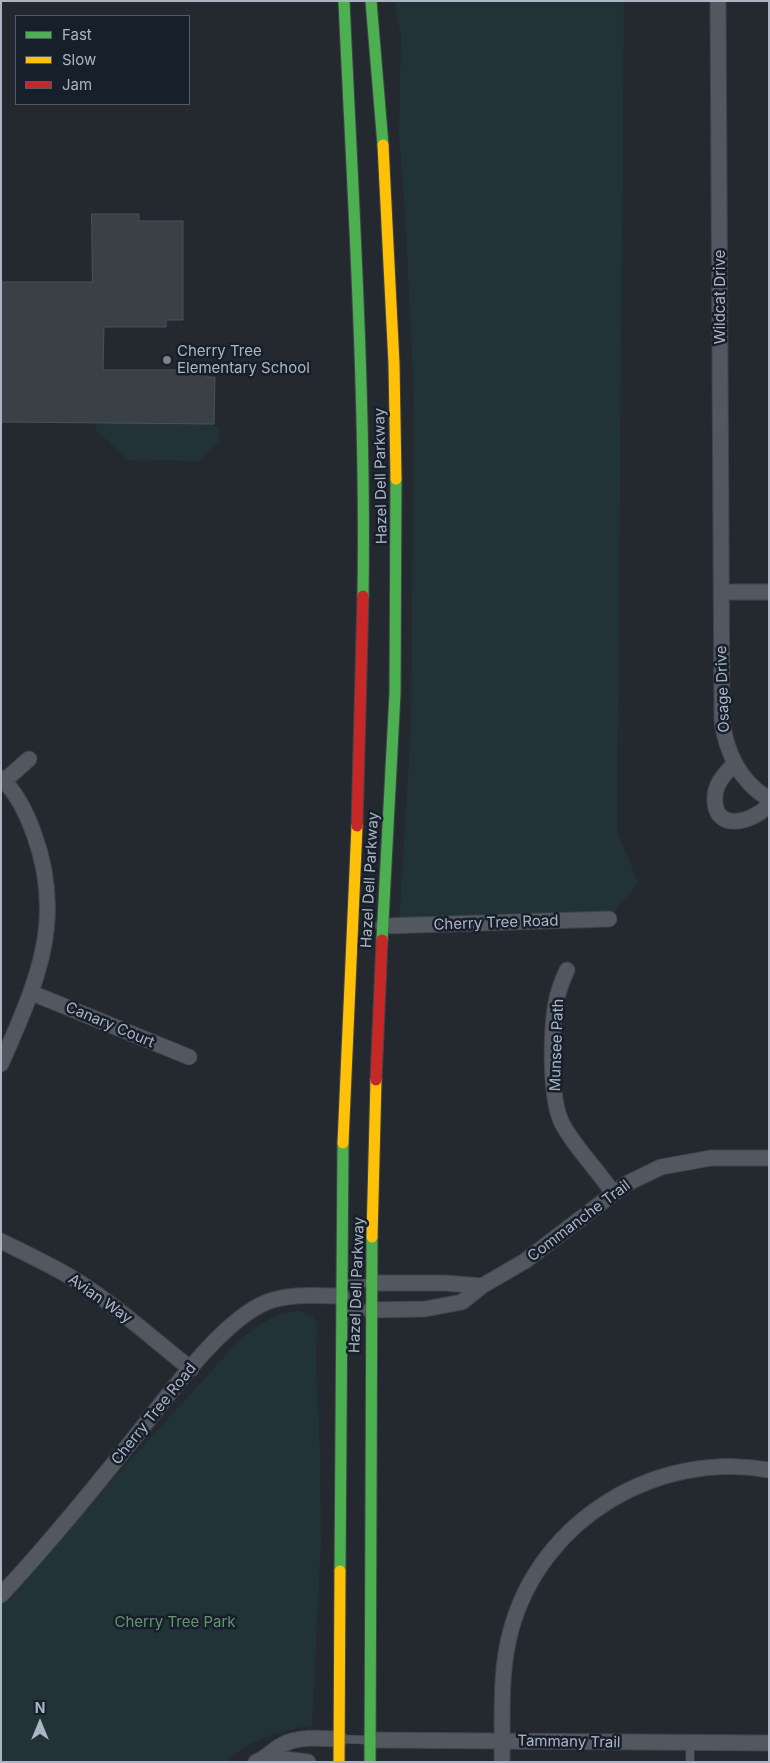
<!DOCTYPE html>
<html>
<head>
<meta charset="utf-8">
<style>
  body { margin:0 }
  #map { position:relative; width:770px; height:1763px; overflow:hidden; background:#242930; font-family:Inter,sans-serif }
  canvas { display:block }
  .frame { position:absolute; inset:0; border:2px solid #abb5c4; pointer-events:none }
  .legend { position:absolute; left:15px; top:15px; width:175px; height:90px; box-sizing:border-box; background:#171f2b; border:1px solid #525b68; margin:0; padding:6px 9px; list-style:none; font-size:15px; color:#abb5c4 }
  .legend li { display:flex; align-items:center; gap:10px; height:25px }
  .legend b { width:25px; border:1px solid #525b68 }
  .north { position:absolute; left:15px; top:1698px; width:50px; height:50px; -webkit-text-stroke:4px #171f2b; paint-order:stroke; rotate:0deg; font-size:14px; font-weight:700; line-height:20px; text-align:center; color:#abb5c4 }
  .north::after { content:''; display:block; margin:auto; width:18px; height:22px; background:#abb5c4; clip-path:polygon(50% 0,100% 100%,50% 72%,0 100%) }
</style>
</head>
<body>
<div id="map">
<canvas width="770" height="1763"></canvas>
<div class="frame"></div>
<ul class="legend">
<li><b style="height:6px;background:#4caf50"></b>Fast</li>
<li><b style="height:6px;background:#ffc107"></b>Slow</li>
<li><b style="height:6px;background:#c62828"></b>Jam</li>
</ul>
<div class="north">N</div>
</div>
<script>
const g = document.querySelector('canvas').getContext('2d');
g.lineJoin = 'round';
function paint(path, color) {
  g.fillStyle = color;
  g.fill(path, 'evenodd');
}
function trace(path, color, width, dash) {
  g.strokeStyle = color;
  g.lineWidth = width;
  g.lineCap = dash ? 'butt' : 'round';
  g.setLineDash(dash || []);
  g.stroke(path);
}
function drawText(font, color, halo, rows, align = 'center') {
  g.font = font + ' Inter,sans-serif';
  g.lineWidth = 5;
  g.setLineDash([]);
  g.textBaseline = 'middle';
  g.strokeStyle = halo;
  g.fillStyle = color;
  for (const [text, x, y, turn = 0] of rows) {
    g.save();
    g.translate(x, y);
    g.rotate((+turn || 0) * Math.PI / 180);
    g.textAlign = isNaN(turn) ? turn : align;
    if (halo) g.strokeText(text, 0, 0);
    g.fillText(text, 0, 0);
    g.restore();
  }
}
paint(new Path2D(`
  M397,1H624L617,832L638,882L609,919L399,925L411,727L414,397L405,210L399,134L401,35L396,12Z
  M96,423L214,424L215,427H219L220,440L200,461L128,460L95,429Z
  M299,1311L312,1316L317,1323L316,1367L320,1452L321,1541L312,1725C276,1733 254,1736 226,1762H1V1602L236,1344C256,1327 272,1313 299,1311Z`), '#213336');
const building = new Path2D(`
  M92,214H139V221H183V320H166V327H104L103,370H207V377H215L214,424L1,422V282H92Z`);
paint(building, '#3b4047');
trace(building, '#4b5059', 1);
const lane = new Path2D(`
  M344,1284L370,1283
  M343,1310H369
  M340,1739L368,1740
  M690,1743V1762`);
const street = new Path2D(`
  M718,1L722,720C726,752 740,782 769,799
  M721,592H769
  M735,763C726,773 715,783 715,797C713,833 752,823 769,805
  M1,778C17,793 27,814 34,834C66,921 36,984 1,1064
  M4,781L29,759
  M383,926L609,919
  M567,970C562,981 558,991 556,1003C551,1030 549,1101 563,1125C576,1149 598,1170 613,1193
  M32,993L189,1057
  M1,1241C33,1257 66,1272 95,1293C128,1316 158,1343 191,1369
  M372,1283H445L482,1286
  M370,1310L425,1309L462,1302L482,1286L525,1261L626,1184L661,1167L711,1158H769
  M1,1595C45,1548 86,1498 126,1448C160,1407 219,1321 267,1302C290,1293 318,1296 342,1296
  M370,1740L769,1743
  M267,1757L308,1762
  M256,1762C267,1758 272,1750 282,1745C298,1736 322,1738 340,1739
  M502,1762C503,1718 499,1673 511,1630C541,1519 657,1450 769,1470`);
const fast = new Path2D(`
  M344,1C353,199 366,398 363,596
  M371,1L383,145
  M382,940L395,693L396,479
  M340,1571L343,1143
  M370,1762L372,1237`);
const slow = new Path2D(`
  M383,145L394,364L396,479
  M343,1143L357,826
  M372,1237L376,1080
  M339,1762L340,1571`);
const jam = new Path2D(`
  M357,826L363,596
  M376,1080L382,940`);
trace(lane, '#40444a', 9);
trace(street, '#40444a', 17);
trace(fast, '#40444a', 13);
trace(slow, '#40444a', 13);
trace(jam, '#40444a', 13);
trace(lane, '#525760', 8);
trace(street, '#525760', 15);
trace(fast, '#4caf50', 11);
trace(slow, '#ffc107', 11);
trace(jam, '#c62828', 11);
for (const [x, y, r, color] of [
  [167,360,5,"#7c8490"]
]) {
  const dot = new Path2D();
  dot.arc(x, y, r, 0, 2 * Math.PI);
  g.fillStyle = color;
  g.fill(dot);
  trace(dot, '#171f2b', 2);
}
drawText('15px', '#abb5c4', '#171f2b', [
  ["Wildcat Drive",720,297,-90],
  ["Hazel Dell Parkway",381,476,-91],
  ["Osage Drive",723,689,-92],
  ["Hazel Dell Parkway",370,880,-87],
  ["Cherry Tree Road",496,923,-2],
  ["Canary Court",110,1025,23],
  ["Munsee Path",557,1045,-88],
  ["Commanche Trail",579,1221,-37],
  ["Hazel Dell Parkway",357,1285,-88],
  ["Avian Way",100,1299,35],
  ["Cherry Tree Road",154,1414,-51],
  ["Tammany Trail",569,1742,1]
]);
drawText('15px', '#abb5c4', '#171f2b', [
  ["Cherry Tree",177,351],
  ["Elementary School",177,368]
], 'left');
drawText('15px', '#62956d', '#171f2b', [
  ["Cherry Tree Park",175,1622]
]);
</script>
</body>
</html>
